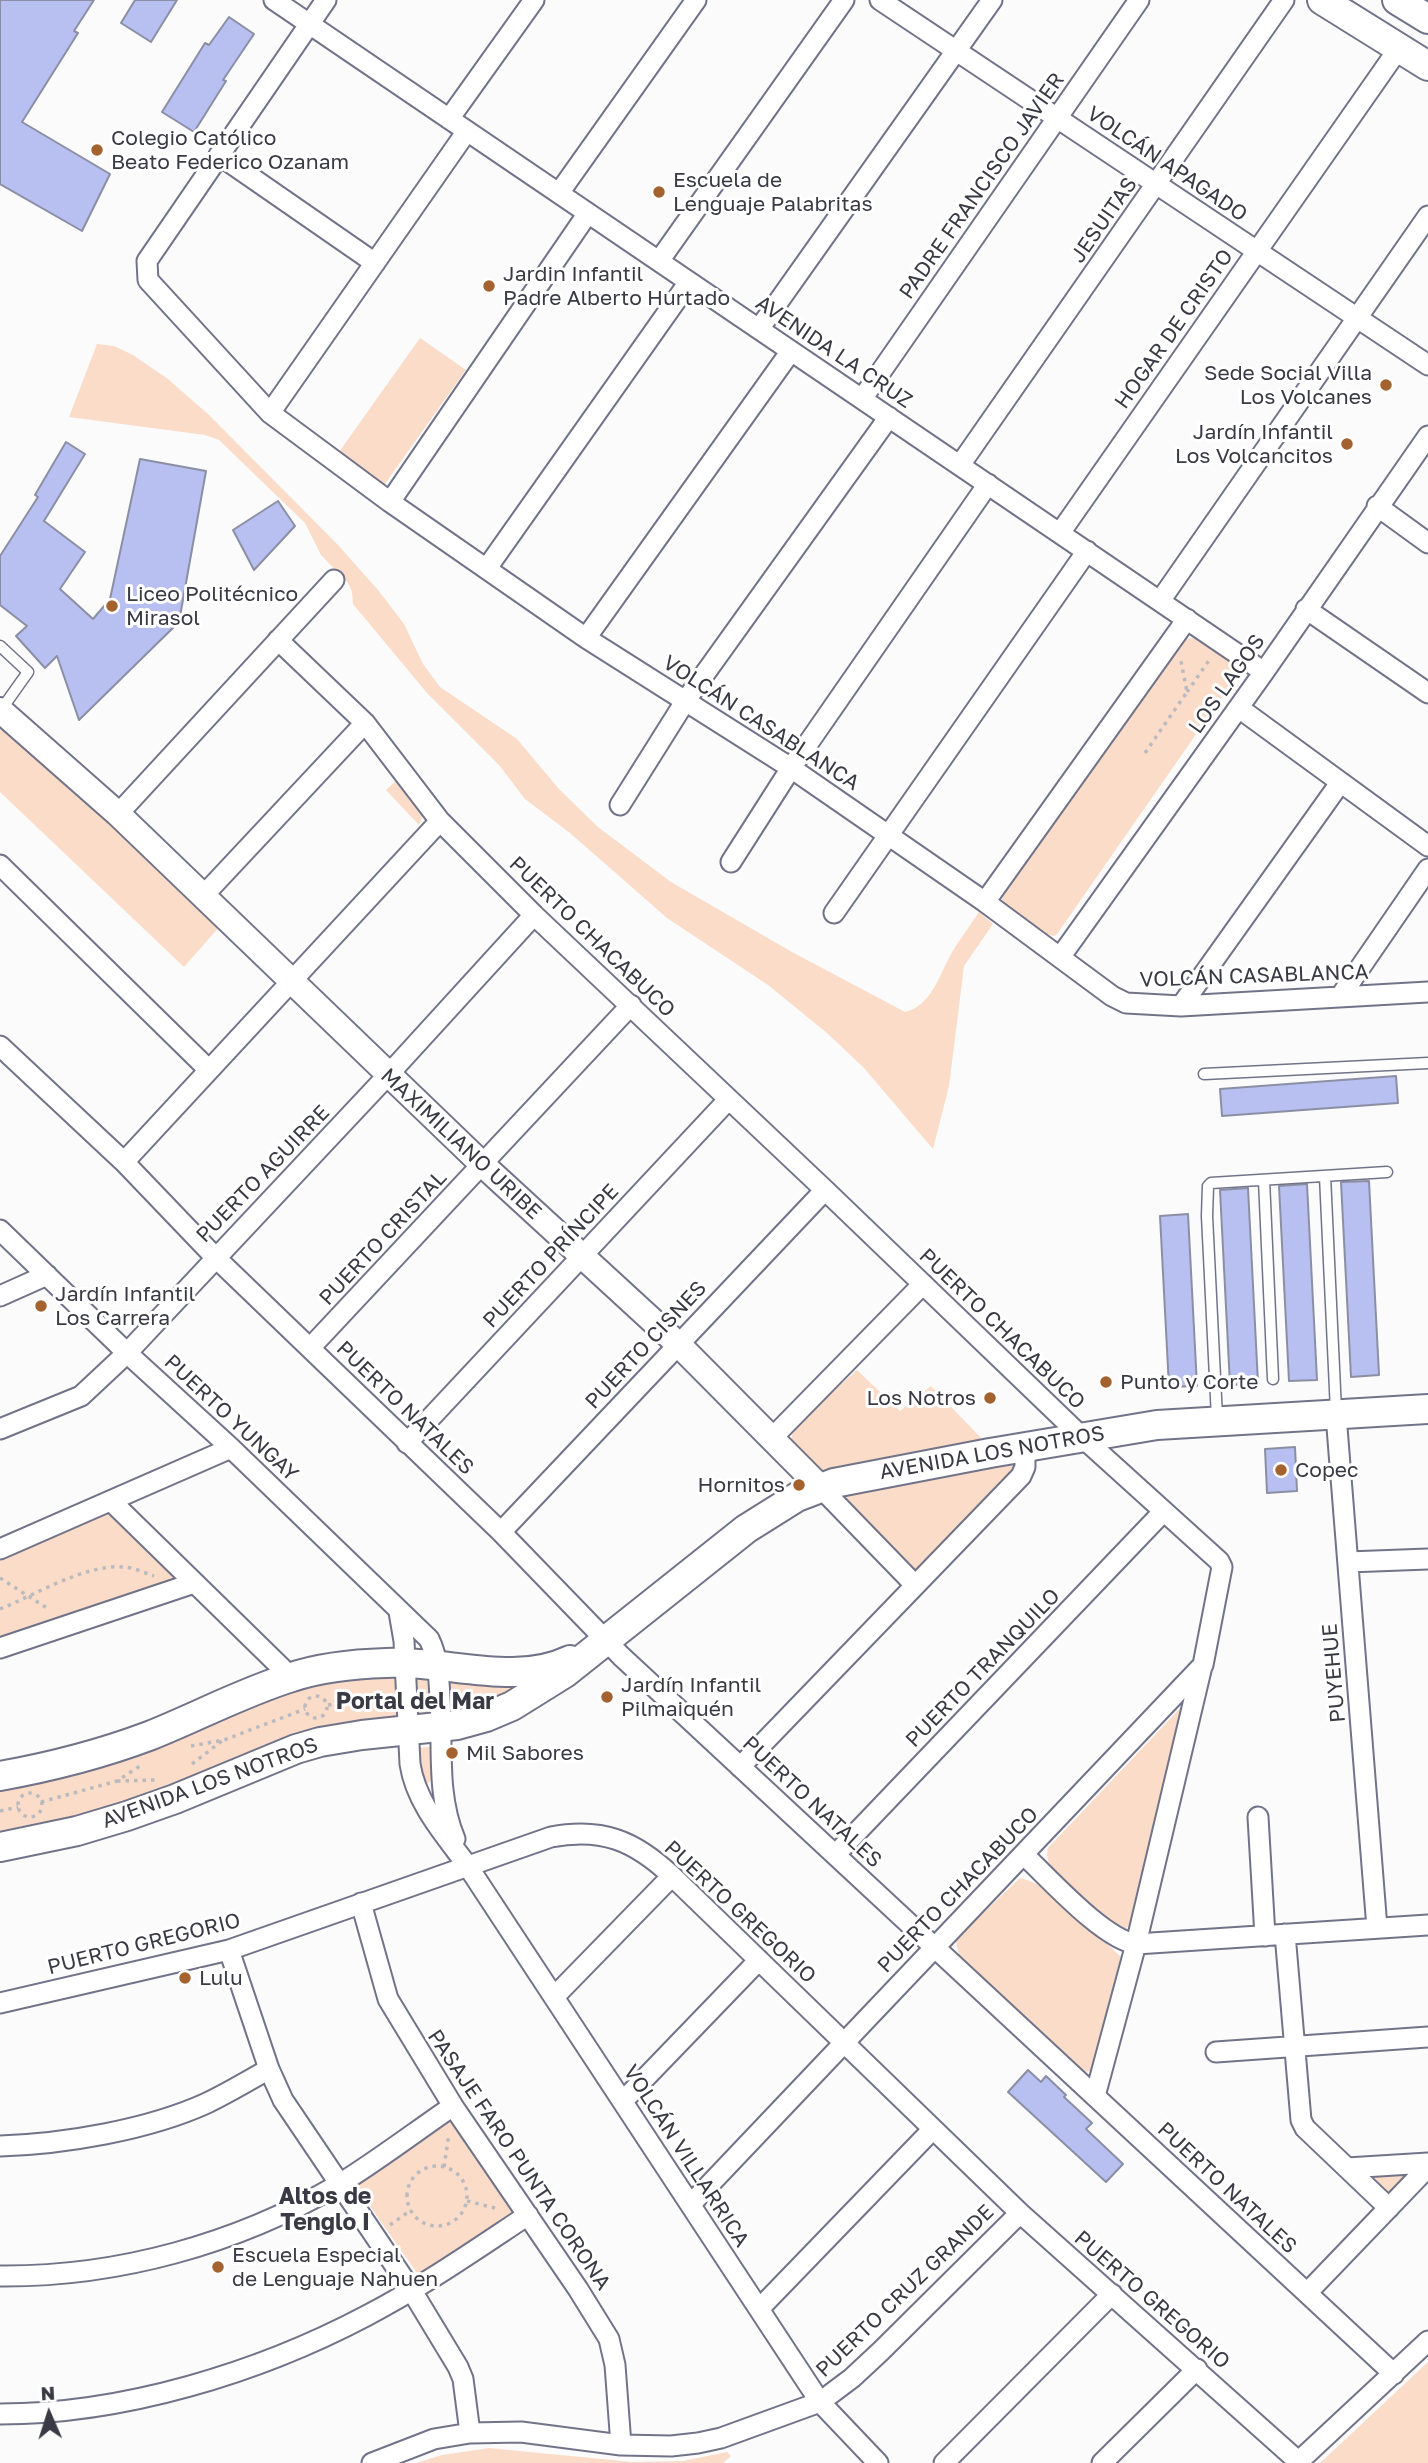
<!DOCTYPE html>
<html>
<head>
<meta charset="utf-8">
<style>
  body { margin:0 }
  #map { position:relative; width:1428px; height:2463px; overflow:hidden; background:#fbfbfb; font-family:"Golos Text",sans-serif }
  canvas { display:block }
  .north { position:absolute; left:14px; top:2379px; width:70px; height:70px; -webkit-text-stroke:5px #fff; paint-order:stroke; rotate:357deg; font-size:19px; font-weight:700; line-height:28px; text-align:center; color:#393a44 }
  .north::after { content:''; display:block; margin:auto; width:24px; height:32px; background:#393a44; clip-path:polygon(50% 0,100% 100%,50% 72%,0 100%) }
</style>
</head>
<body>
<div id="map">
<canvas width="1428" height="2463"></canvas>
<div class="north">N</div>
</div>
<script>
const g = document.querySelector('canvas').getContext('2d');
g.lineJoin = 'round';
function paint(path, color) {
  g.fillStyle = color;
  g.fill(path, 'evenodd');
}
function trace(path, color, width, dash) {
  g.strokeStyle = color;
  g.lineWidth = width;
  g.lineCap = dash ? 'butt' : 'round';
  g.setLineDash(dash || []);
  g.stroke(path);
}
function drawText(font, color, halo, rows, align = 'center') {
  g.font = font + ' "Golos Text",sans-serif';
  g.lineWidth = 6;
  g.setLineDash([]);
  g.textBaseline = 'middle';
  g.strokeStyle = halo;
  g.fillStyle = color;
  for (const [text, x, y, turn = 0] of rows) {
    g.save();
    g.translate(x, y);
    g.rotate((+turn || 0) * Math.PI / 180);
    g.textAlign = isNaN(turn) ? turn : align;
    if (halo) g.strokeText(text, 0, 0);
    g.fillText(text, 0, 0);
    g.restore();
  }
}
paint(new Path2D(`
  M420,338L466,370L384,485L339,452Z
  M97,344L114,346L133,355L168,379L209,415L338,545L378,590L404,624L423,664L440,687L517,739L559,789L598,827L671,882L792,952L905,1012C931,1006 939,976 951,954C959,940 970,926 979,912L993,924L964,966L949,1086L933,1149L864,1068L827,1033L768,985L667,918L570,833L525,799L499,765L427,693L353,604L352,592L348,583L321,555L305,523L219,440L205,435L69,417Z
  M1191,638C1202,639 1225,650 1233,659C1237,664 1236,671 1236,677L1057,934L1054,936L1043,933L1006,906L1002,902L1003,896L1180,640Z
  M0,727L98,807L221,925L184,967L0,792Z
  M400,777C410,791 429,807 419,825L386,790Z
  M857,1370L900,1411L931,1386L986,1443L824,1476L790,1444L794,1427Z
  M1016,1461V1467L1012,1473L917,1570H911L845,1507V1497L849,1491Z
  M98,1513L111,1514L176,1576L175,1582L0,1638V1555Z
  M450,1672L523,1677L525,1693L449,1714L446,1690Z
  M394,1674L396,1681V1717L390,1721L101,1811L0,1836V1787L291,1684Z
  M422,1678L426,1680C432,1691 433,1707 424,1717L419,1716C412,1708 411,1690 417,1680Z
  M1184,1704L1185,1717L1130,1926L1121,1930L1113,1926L1049,1865L1047,1855L1048,1848Z
  M429,1747L431,1748C433,1761 439,1779 425,1785L421,1783L418,1748Z
  M1020,1878C1057,1886 1094,1931 1121,1957L1091,2071L1083,2072L1073,2064L960,1962L956,1941L961,1934Z
  M444,2120L456,2123L513,2207L511,2219L425,2275L417,2273L355,2185Z
  M1406,2170L1410,2175L1388,2195L1366,2174Z
  M1428,2362V2463H1320Z
  M489,2448L632,2462L683,2461L727,2452L731,2456L723,2463H416L442,2455Z`), '#fadcc9');
const building = new Path2D(`
  M0,0H94L74,31L78,33L22,122L110,174L82,231L0,184Z
  M135,0H177L151,42L121,23Z
  M229,17L254,34L223,80L226,81L194,132L162,112L205,43L209,45Z
  M66,442L85,454L44,521L85,552L60,589L93,619L110,599L140,459L206,471L179,622L79,720L57,656L45,668L16,636L27,626L0,605V556L38,497L35,495Z
  M278,501L295,526L254,570L233,530Z
  M1396,1076L1398,1103L1222,1116L1220,1089Z
  M1369,1181L1379,1375L1351,1377L1341,1182Z
  M1307,1184L1317,1380L1289,1381L1279,1186Z
  M1248,1188L1258,1383L1230,1385L1220,1190Z
  M1188,1214L1197,1386L1169,1387L1160,1216Z
  M1295,1447L1297,1491L1267,1493L1265,1449Z
  M1028,2070L1041,2082L1046,2076L1066,2095L1064,2097L1092,2123L1086,2129L1123,2164L1106,2182L1008,2092Z`);
paint(building, '#b8bff1');
trace(building, '#8b8fa4', 2);
const service = new Path2D(`
  M0,646L28,672L1,710
  M1204,1074L1428,1063
  M1325,1176L1336,1411
  M1264,1180L1273,1379
  M1217,1418L1207,1216L1208,1186L1211,1183L1387,1172`);
const minor = new Path2D(`
  M274,0L1264,672
  M326,0L147,261L148,280L270,413L390,502L586,638L791,768L985,902L1112,996L1126,1003L1181,1006L1428,992
  M880,0L1428,365
  M449,119L534,0
  M219,155L375,263
  M559,193L696,0
  M659,261L844,0
  M759,329L992,0
  M862,399L1139,0
  M270,413L467,131
  M960,465L1284,0
  M390,502L588,213
  M1377,506L1428,543
  M1060,533L1399,48
  M487,568L689,282
  M1160,601L1428,216
  M1306,609L1428,693
  M586,638L791,351
  M278,640L365,723L440,821L534,915L825,1190L1083,1438L1219,1561L1222,1567L1203,1665L691,2204
  M1239,708L1428,846
  M620,805L686,700L889,417
  M118,814L334,580
  M731,862L791,768L988,484
  M0,865L209,1070
  M203,896L365,723
  M985,902L1187,619
  M834,913L1087,551
  M1061,956L1264,672L1428,436
  M1340,997L1428,869
  M1181,1006L1340,783
  M0,1046L124,1162L215,1257L501,1532L621,1656L1394,2374
  M124,1162L440,821
  M0,1230L127,1353L231,1448L429,1639C438,1657 439,1678 440,1698C443,1745 436,1794 455,1839
  M0,1296L47,1275
  M310,1348L631,1005
  M1336,1415L1377,1928
  M0,1429L81,1396L127,1353L388,1075L534,915
  M772,1438L923,1284
  M407,1443L728,1100
  M820,1487L915,1585
  M111,1501L291,1677
  M501,1532L825,1190
  M0,1549L231,1448
  M1348,1562L1428,1559
  M399,1612L404,1641L410,1764C416,1803 444,1834 467,1865L820,2402L878,2463
  M0,1648L194,1583
  M740,1767L1021,1476L1025,1467V1447
  M1258,1817L1265,1936
  M835,1855L1163,1512
  M1024,1855C1050,1879 1103,1939 1136,1944L1428,1925
  M361,1903L388,1999L453,2106L578,2289L609,2339L615,2365L621,2445
  M1285,1934L1301,2120L1305,2128L1389,2208
  M229,1950L269,2069L283,2100L412,2291L458,2367L463,2379L470,2433
  M554,1997L672,1876
  M0,2003L229,1950L551,1837C602,1827 635,1841 672,1876L1020,2213L1299,2462
  M1216,2052L1428,2037
  M1095,2096L1136,1944L1202,1666
  M623,2101L759,1960
  M0,2146C64,2144 148,2130 207,2103C228,2093 248,2081 269,2069
  M1347,2168L1428,2163
  M0,2276C118,2277 236,2244 338,2185C377,2161 415,2132 453,2106
  M1307,2293L1428,2167
  M760,2308L933,2129
  M0,2414C123,2414 258,2373 366,2316C422,2287 475,2250 528,2215
  M372,2463L434,2439L470,2433L521,2432L621,2445L671,2446L698,2443L721,2438L820,2402L852,2378L881,2351L1020,2213
  M944,2463L1112,2294
  M1102,2463L1197,2369
  M1297,2463L1428,2341`);
const tertiary = new Path2D(`
  M0,710L118,814L483,1165L679,1345L820,1487`);
const secondary = new Path2D(`
  M1322,0L1428,66
  M1397,0L1428,19
  M0,1776C50,1767 101,1754 149,1736C197,1717 243,1692 292,1677C322,1667 354,1664 386,1663C446,1660 514,1687 570,1660
  M0,1847L77,1831L127,1816L175,1799L296,1749L320,1742L362,1735L457,1725L486,1717L512,1706L565,1673L746,1529L797,1497L834,1483L990,1453L1157,1425L1428,1409`);
trace(service, '#717489', 13);
trace(minor, '#717489', 23);
trace(tertiary, '#717489', 28);
trace(secondary, '#717489', 32);
trace(new Path2D(`
  M1187,692L1210,659
  M1145,753L1187,692L1181,661
  M0,1578L50,1610
  M0,1609C35,1595 85,1564 123,1567C133,1567 144,1573 154,1576
  M305 1707a11 11 0 1 1 22 0a11 11 0 1 1-22 0Z
  M328,1705L387,1697
  M191,1746L224,1740L305,1709
  M192,1764L222,1741
  M117,1781L155,1780
  M18 1805a12 12 0 1 1 24 0a12 12 0 1 1-24 0Z
  M41,1802L117,1781L140,1766
  M0,1811L18,1807
  M407 2196a30 30 0 1 1 60 0a30 30 0 1 1-60 0Z
  M444,2167L449,2134
  M467,2201L499,2209
  M390,2225L411,2210`), '#bbbbbe', 3.5, [3.5, 5]);
trace(service, '#fff', 10);
trace(minor, '#fff', 19);
trace(tertiary, '#fff', 24);
trace(secondary, '#fff', 28);
for (const [x, y, r, color] of [
  [97,150,7,"#a4622f"],
  [659,192,7,"#a4622f"],
  [489,286,7,"#a4622f"],
  [1386,385,7,"#a4622f"],
  [1347,444,7,"#a4622f"],
  [112,606,7,"#a4622f"],
  [41,1306,7,"#a4622f"],
  [1106,1382,7,"#a4622f"],
  [990,1398,7,"#a4622f"],
  [1281,1470,7,"#a4622f"],
  [799,1485,7,"#a4622f"],
  [607,1697,7,"#a4622f"],
  [452,1753,7,"#a4622f"],
  [185,1978,7,"#a4622f"],
  [218,2267,7,"#a4622f"]
]) {
  const dot = new Path2D();
  dot.arc(x, y, r, 0, 2 * Math.PI);
  g.fillStyle = color;
  g.fill(dot);
  trace(dot, '#fff', 2.5);
}
drawText('21px', '#393a44', '#fff', [
  ["Colegio Católico",111,138],
  ["Beato Federico Ozanam",111,162],
  ["Escuela de",673,180],
  ["Lenguaje Palabritas",673,204],
  ["Jardin Infantil",503,274],
  ["Padre Alberto Hurtado",503,298],
  ["Sede Social Villa",1372,373,"right"],
  ["Los Volcanes",1372,397,"right"],
  ["Jardín Infantil",1333,432,"right"],
  ["Los Volcancitos",1333,456,"right"],
  ["Liceo Politécnico",126,594],
  ["Mirasol",126,618],
  ["Jardín Infantil",55,1294],
  ["Los Carrera",55,1318],
  ["Punto y Corte",1120,1382],
  ["Los Notros",976,1398,"right"],
  ["Copec",1295,1470],
  ["Hornitos",785,1485,"right"],
  ["Jardín Infantil",621,1685],
  ["Pilmaiquén",621,1709],
  ["Mil Sabores",466,1753],
  ["Lulu",199,1978],
  ["Escuela Especial",232,2255],
  ["de Lenguaje Nahuen",232,2279]
], 'left');
drawText('21px', '#393a44', '#fff', [
  ["VOLCÁN APAGADO",1167,164,34],
  ["PADRE FRANCISCO JAVIER",982,186,-55],
  ["JESUITAS",1104,220,-55],
  ["HOGAR DE CRISTO",1174,329,-55],
  ["AVENIDA LA CRUZ",834,352,34],
  ["LOS LAGOS",1227,684,-55],
  ["VOLCÁN CASABLANCA",761,723,33],
  ["PUERTO CHACABUCO",592,937,44],
  ["VOLCÁN CASABLANCA",1254,976,-2],
  ["MAXIMILIANO URIBE",461,1144,43],
  ["PUERTO AGUIRRE",263,1174,-46],
  ["PUERTO CRISTAL",383,1238,-47],
  ["PUERTO PRÍNCIPE",551,1256,-47],
  ["PUERTO CHACABUCO",1002,1329,44],
  ["PUERTO CISNES",646,1345,-47],
  ["PUERTO NATALES",405,1408,44],
  ["PUERTO YUNGAY",231,1418,43],
  ["AVENIDA LOS NOTROS",992,1453,-10],
  ["PUERTO TRANQUILO",983,1668,-46],
  ["PUYEHUE",1334,1673,-95],
  ["AVENIDA LOS NOTROS",210,1783,-20],
  ["PUERTO NATALES",812,1802,43],
  ["PUERTO CHACABUCO",958,1890,-46],
  ["PUERTO GREGORIO",740,1912,43],
  ["PUERTO GREGORIO",144,1944,-14],
  ["VOLCÁN VILLARRICA",686,2156,57],
  ["PASAJE FARO PUNTA CORONA",519,2160,56],
  ["PUERTO NATALES",1227,2188,43],
  ["PUERTO CRUZ GRANDE",905,2291,-44],
  ["PUERTO GREGORIO",1152,2300,41]
]);
drawText('bold 23px', '#393a44', '#fff', [
  ["Portal del Mar",415,1702],
  ["Altos de",325,2197],
  ["Tenglo I",325,2223]
]);
</script>
</body>
</html>
